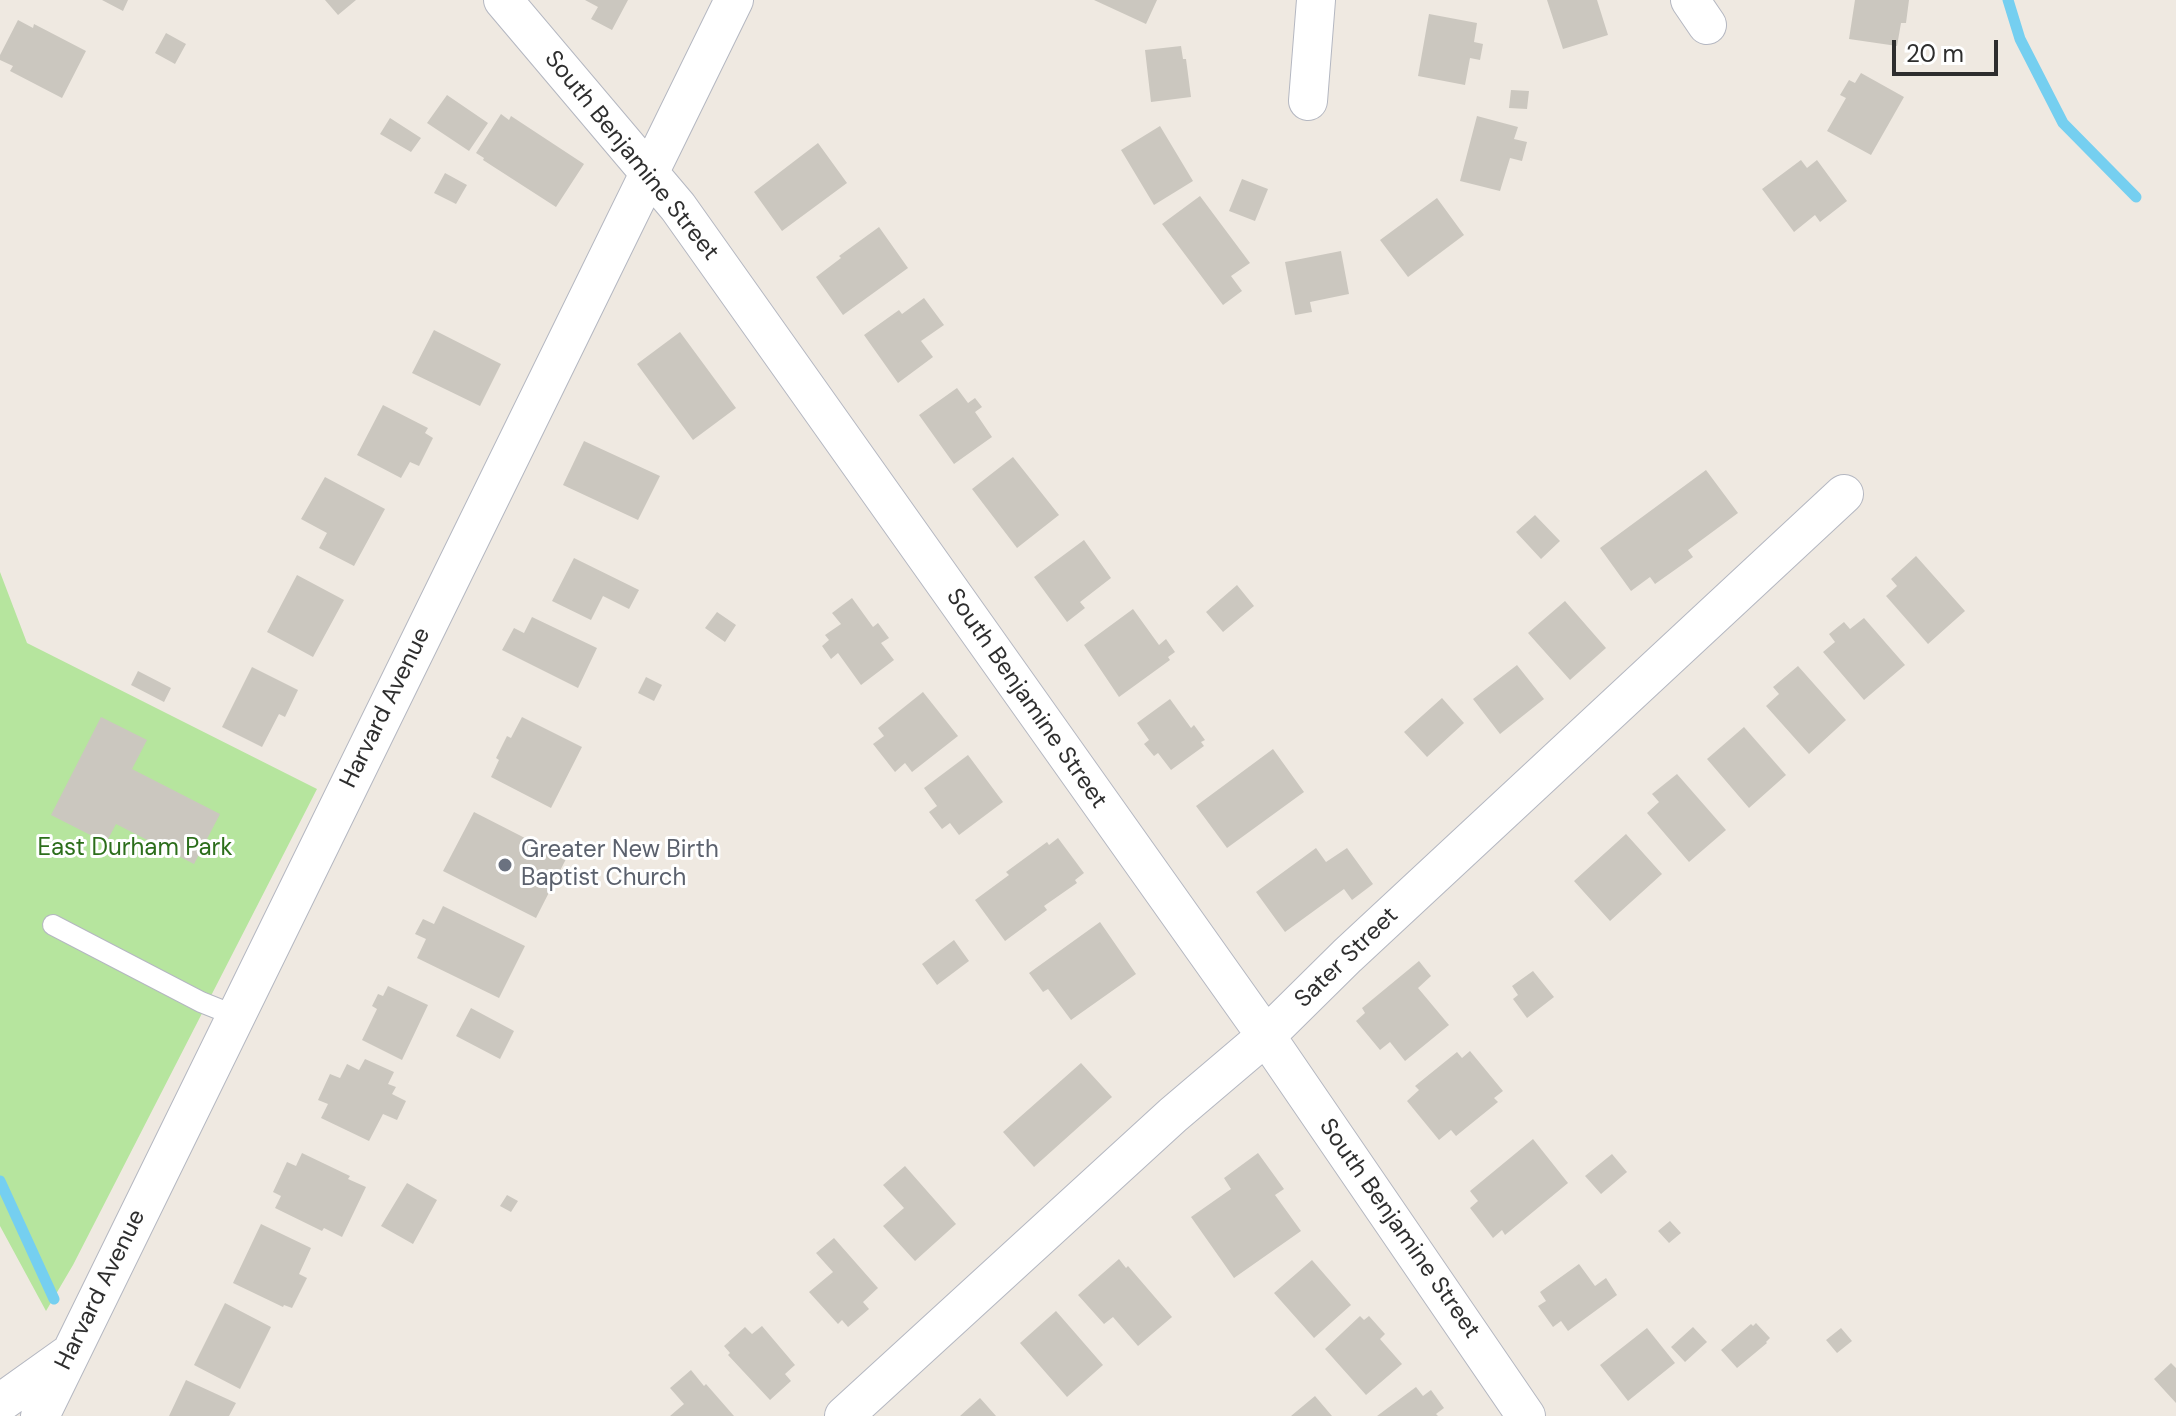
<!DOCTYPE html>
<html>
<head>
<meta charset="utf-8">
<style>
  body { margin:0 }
  #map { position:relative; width:2176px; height:1416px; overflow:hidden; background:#efe9e1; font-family:"DM Sans",sans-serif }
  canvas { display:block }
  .scale { position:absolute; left:1892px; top:40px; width:106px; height:36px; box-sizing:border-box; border:4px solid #2e2e2e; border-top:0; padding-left:10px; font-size:24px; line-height:28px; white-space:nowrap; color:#2e2e2e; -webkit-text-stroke:6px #fff; paint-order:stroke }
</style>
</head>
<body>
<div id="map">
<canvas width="2176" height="1416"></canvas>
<div class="scale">20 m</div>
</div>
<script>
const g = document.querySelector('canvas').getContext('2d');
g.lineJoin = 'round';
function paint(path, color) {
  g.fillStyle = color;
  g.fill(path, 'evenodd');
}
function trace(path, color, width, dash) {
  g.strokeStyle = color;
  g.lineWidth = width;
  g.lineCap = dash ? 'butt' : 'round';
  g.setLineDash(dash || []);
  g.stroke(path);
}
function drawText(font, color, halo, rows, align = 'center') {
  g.font = font + ' "DM Sans",sans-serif';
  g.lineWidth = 6;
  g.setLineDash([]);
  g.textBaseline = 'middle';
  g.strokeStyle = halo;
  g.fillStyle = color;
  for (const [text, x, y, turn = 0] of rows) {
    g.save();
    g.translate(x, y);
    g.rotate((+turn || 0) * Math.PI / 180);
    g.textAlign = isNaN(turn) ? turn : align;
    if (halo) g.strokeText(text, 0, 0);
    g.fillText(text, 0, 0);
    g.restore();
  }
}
paint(new Path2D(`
  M0,572L27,643L317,789L73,1265L46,1311L0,1226Z`), '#b6e59e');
trace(new Path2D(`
  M2008,0L2020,39L2063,123L2136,197
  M0,1181L54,1299`), '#75cff0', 11);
paint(new Path2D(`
  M102,0H128L123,11Z
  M325,0H356L338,15Z
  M585,0H628L612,30L591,19L598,7Z
  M1094,0H1157L1146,24Z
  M1547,0H1597L1608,35L1563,49Z
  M1855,0H1909L1906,23H1901L1897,46L1849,39Z
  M1429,14L1477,23L1474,42L1483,44L1480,60L1470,58L1465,85L1418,76Z
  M18,20L33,28L34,24L86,51L62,98L10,71L13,66L0,60V55Z
  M166,33L186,44L175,64L155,53Z
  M1181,46L1183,59H1186L1191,97L1151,102L1145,50Z
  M1861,73L1904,97L1871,155L1827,131L1846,98L1840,95L1849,80L1855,83Z
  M1511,90L1529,91L1527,109L1509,108Z
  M447,95L488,123L469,151L427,123Z
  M501,114L509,120L511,116L584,164L556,207L483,160L484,158L476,153Z
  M1477,116L1518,127L1514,139L1527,142L1522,161L1510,158L1500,191L1460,181Z
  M390,118L421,138L411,152L380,134Z
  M1160,126L1193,181L1154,205L1121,150Z
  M818,143L847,183L782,231L754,192Z
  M1801,160L1807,168L1817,160L1847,201L1820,222L1815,215L1794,232L1762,189Z
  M445,173L467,185L456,204L434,193Z
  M1242,179L1268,189L1255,221L1229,211Z
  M1200,196L1250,263L1231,276L1242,291L1223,305L1162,224Z
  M1437,198L1464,235L1408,277L1380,240Z
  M879,227L908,268L843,315L816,277L841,258L839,256Z
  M1341,251L1349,294L1310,302L1312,312L1295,315L1285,262Z
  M924,298L944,325L921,341L933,357L898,383L864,335L899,310L902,314Z
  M434,330L501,364L480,406L412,373Z
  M680,332L736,408L693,440L637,364Z
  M957,388L968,403L975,398L982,407L975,412L992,437L954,464L919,415Z
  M383,405L428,428L425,433L433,438L419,466L410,462L401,478L357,455Z
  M584,441L660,476L638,520L563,485Z
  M1013,457L1059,515L1017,548L972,489Z
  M1706,470L1738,513L1688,550L1693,557L1655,584L1650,577L1631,591L1600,548Z
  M325,477L385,509L354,566L319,548L327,533L301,519Z
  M1535,515L1560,541L1541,559L1516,532Z
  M1084,540L1111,578L1080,602L1085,608L1067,622L1034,577Z
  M1916,556L1965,611L1928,644L1886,596L1897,586L1891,579Z
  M574,558L639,590L629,609L603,596L591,620L552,601Z
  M297,575L344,600L313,657L267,632Z
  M1237,585L1254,606L1223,632L1206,612Z
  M852,598L873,627L878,623L889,638L881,643L894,660L861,685L838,653L831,659L822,646L829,640L825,635L841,624L832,613Z
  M1565,601L1606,648L1570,680L1528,633Z
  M1133,609L1159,645L1166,639L1175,652L1168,657L1170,660L1119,697L1084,645Z
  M717,612L736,625L725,642L705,628Z
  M532,617L597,648L578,688L502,650L514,628L524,633Z
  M1864,618L1905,665L1864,700L1823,652L1835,642L1829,634L1844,622L1850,629Z
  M1517,665L1544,699L1500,734L1473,699Z
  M1798,666L1846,720L1809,754L1766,706L1779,694L1773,687Z
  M252,667L298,690L285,717L279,714L262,747L222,727Z
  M138,671L171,688L164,702L131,685Z
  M646,677L662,685L654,701L638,693Z
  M923,692L958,736L912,772L905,763L895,772L873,744L884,736L878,728Z
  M1442,698L1464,723L1427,757L1404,732Z
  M1170,699L1191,728L1194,725L1205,740L1201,742L1204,746L1171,770L1158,753L1154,756L1144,744L1149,740L1137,723Z
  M101,717L147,740L132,769L220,814L194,864L116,824L106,843L51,815Z
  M522,717L582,747L551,808L491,777L499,760L496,758L507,736L511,738Z
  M1744,727L1786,775L1749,808L1707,759Z
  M1273,749L1304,792L1227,848L1196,806Z
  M968,755L1003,802L959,835L950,823L942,829L929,812L937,806L924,788Z
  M1677,774L1726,830L1689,862L1647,813L1659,802L1652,794Z
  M474,812L566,859L536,918L443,871Z
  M1626,834L1662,874L1610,921L1574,881Z
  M1058,838L1084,873L1075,880L1077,883L1044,906L1047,910L1005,941L975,900L1009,875L1006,872L1047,842L1049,845Z
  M1316,848L1326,862L1347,848L1373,884L1352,900L1344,889L1285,932L1256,892Z
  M443,906L525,946L499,998L417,958L426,939L415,934L423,919L434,924Z
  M1100,922L1136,974L1071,1020L1048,989L1043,992L1029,973Z
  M954,940L969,961L937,985L922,964Z
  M1419,961L1431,976L1418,988L1449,1025L1405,1061L1390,1042L1380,1050L1356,1021L1365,1013L1362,1008Z
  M1533,971L1554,997L1527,1018L1513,999L1518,995L1512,986Z
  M388,986L428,1005L402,1060L362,1040L377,1009L372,1006L378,994L383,996Z
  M471,1008L514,1031L500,1059L456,1036Z
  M1470,1051L1503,1091L1494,1098L1498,1102L1456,1136L1451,1130L1439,1140L1407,1101L1419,1090L1415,1086L1457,1052L1462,1058Z
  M365,1059L394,1072L388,1084L396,1087L392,1094L406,1101L397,1120L383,1114L369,1141L321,1118L328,1104L318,1100L330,1074L340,1078L347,1064L359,1070Z
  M1081,1063L1112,1097L1034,1167L1003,1132Z
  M1533,1139L1568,1183L1505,1235L1502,1230L1493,1238L1470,1208L1478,1201L1470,1191Z
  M302,1153L350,1176L348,1179L366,1187L342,1237L324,1228L322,1231L275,1208L281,1196L273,1192L287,1162L296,1166Z
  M1258,1153L1284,1189L1275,1195L1301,1231L1234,1278L1191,1217L1231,1189L1224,1178Z
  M1612,1154L1627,1172L1601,1194L1585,1176Z
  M905,1166L956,1224L915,1261L883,1226L904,1208L883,1185Z
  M407,1183L437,1200L413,1244L381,1226Z
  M507,1195L518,1201L511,1212L500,1206Z
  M1670,1221L1681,1233L1669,1243L1658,1231Z
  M261,1224L311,1248L299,1274L307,1278L292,1308L284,1305L283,1307L233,1283Z
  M834,1238L878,1288L863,1302L869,1309L848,1327L842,1320L838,1324L809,1292L833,1272L816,1253Z
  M1119,1259L1126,1268L1128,1266L1172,1317L1138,1346L1113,1317L1104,1324L1078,1295Z
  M1312,1260L1351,1305L1314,1338L1274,1293Z
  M1579,1264L1595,1286L1606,1278L1617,1295L1568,1331L1561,1321L1553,1327L1538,1306L1546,1301L1540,1292Z
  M225,1303L271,1327L240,1389L194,1365Z
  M1056,1311L1103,1365L1067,1397L1020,1343Z
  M1360,1316L1364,1320L1369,1316L1385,1334L1380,1339L1402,1364L1366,1395L1325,1349Z
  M1756,1323L1770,1338L1766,1342L1767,1343L1737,1368L1721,1350L1751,1324L1753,1326Z
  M762,1326L795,1365L785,1374L791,1381L770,1400L728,1355L730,1353L724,1346L745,1327L752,1334Z
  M1693,1327L1707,1342L1685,1362L1671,1347Z
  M1647,1328L1675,1363L1628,1401L1600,1365Z
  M1841,1328L1852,1341L1837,1353L1826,1340Z
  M2171,1363L2176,1368V1403L2154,1379Z
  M691,1370L704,1386L706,1384L734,1416H670L684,1404L670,1388Z
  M186,1380L236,1403L229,1416H169Z
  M1416,1387L1423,1396L1431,1390L1444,1408L1436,1414L1438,1416H1377Z
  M1315,1396L1332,1416H1291Z
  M980,1398L996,1416H960Z`), '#cbc7bf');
const service = new Path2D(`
  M53,925L201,1002L236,1016`);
const minor = new Path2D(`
  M503,0L678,207L1266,1036L1526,1416
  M1690,0L1707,25
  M1308,101L1316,0
  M0,1403L66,1356
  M40,1416L734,0
  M844,1416L1173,1115L1266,1036L1347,956L1844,494`);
trace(service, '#b4b7c1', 22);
trace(minor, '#b4b7c1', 40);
trace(service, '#fff', 20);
trace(minor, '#fff', 38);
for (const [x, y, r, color] of [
  [505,865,8,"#6b7280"]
]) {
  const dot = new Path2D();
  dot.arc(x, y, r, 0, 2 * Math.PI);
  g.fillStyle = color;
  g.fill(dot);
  trace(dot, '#fff', 3);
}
drawText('24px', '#2e2e2e', '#fff', [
  ["South Benjamine Street",631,156,51],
  ["South Benjamine Street",1026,699,55],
  ["Harvard Avenue",386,708,-64],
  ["Sater Street",1347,958,-44],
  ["South Benjamine Street",1399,1229,55],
  ["Harvard Avenue",101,1290,-64]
]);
drawText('24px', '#2c6e1b', '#fff', [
  ["East Durham Park",135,849]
]);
drawText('24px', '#5b616d', '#fff', [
  ["Greater New Birth",521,851],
  ["Baptist Church",521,879]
], 'left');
</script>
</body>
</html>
